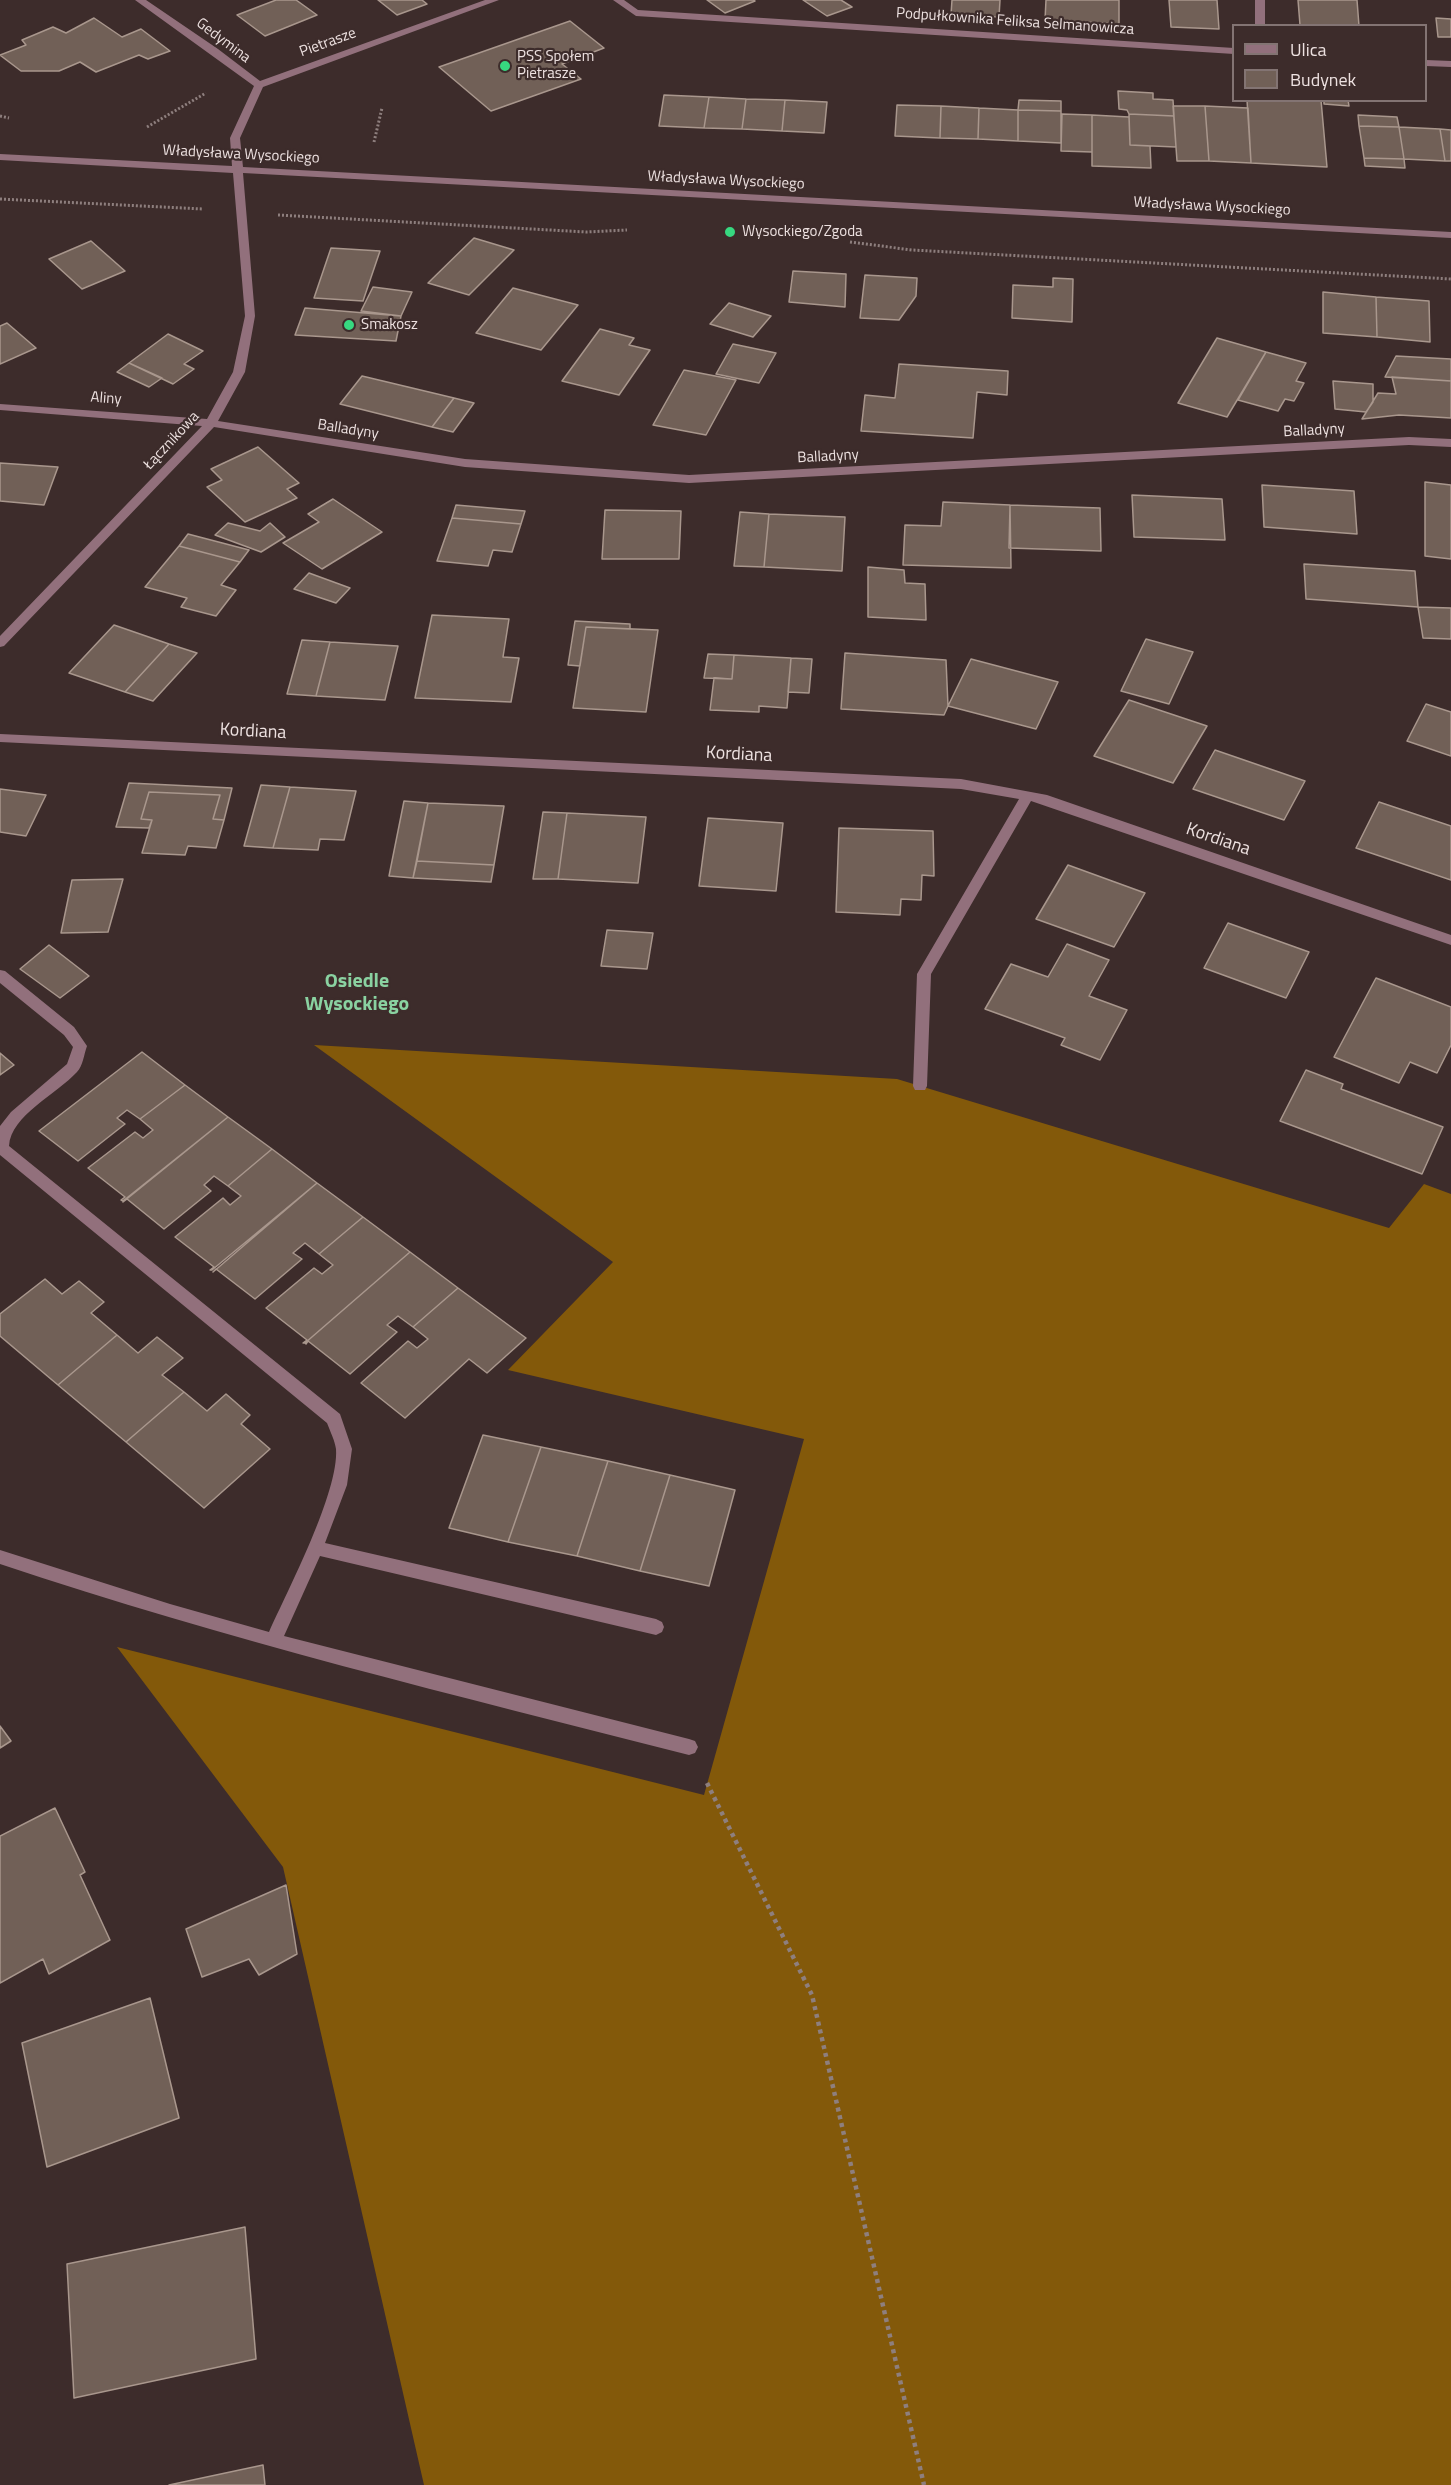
<!DOCTYPE html>
<html>
<head>
<meta charset="utf-8">
<style>
  body { margin:0 }
  #map { position:relative; width:1451px; height:2485px; overflow:hidden; background:#3d2c2b; font-family:"Titillium Web",sans-serif }
  canvas { display:block }
  .legend { position:absolute; left:1232px; top:24px; width:195px; height:78px; box-sizing:border-box; background:#3d2c2b; border:2px solid #837473; margin:0; padding:8px 10px; list-style:none; font-size:18px; color:#ede1e0 }
  .legend li { display:flex; align-items:center; gap:12px; height:30px }
  .legend b { width:30px; border:2px solid #837473 }
</style>
</head>
<body>
<div id="map">
<canvas width="1451" height="2485"></canvas>
<ul class="legend">
<li><b style="height:8px;background:#92707c"></b>Ulica</li>
<li><b style="height:16px;background:#716057"></b>Budynek</li>
</ul>
</div>
<script>
const g = document.querySelector('canvas').getContext('2d');
g.lineJoin = 'round';
function paint(path, color) {
  g.fillStyle = color;
  g.fill(path, 'evenodd');
}
function trace(path, color, width, dash) {
  g.strokeStyle = color;
  g.lineWidth = width;
  g.lineCap = dash ? 'butt' : 'round';
  g.setLineDash(dash || []);
  g.stroke(path);
}
function drawText(font, color, halo, rows, align = 'center') {
  g.font = font + ' "Titillium Web",sans-serif';
  g.lineWidth = 4.5;
  g.setLineDash([]);
  g.textBaseline = 'middle';
  g.strokeStyle = halo;
  g.fillStyle = color;
  for (const [text, x, y, turn = 0] of rows) {
    g.save();
    g.translate(x, y);
    g.rotate((+turn || 0) * Math.PI / 180);
    g.textAlign = isNaN(turn) ? turn : align;
    if (halo) g.strokeText(text, 0, 0);
    g.fillText(text, 0, 0);
    g.restore();
  }
}
paint(new Path2D(`
  M314,1045L897,1079L1389,1228L1424,1184L1451,1194V2485H424L283,1867L117,1647L704,1795L804,1439L508,1370L613,1262Z`), '#83590a');
const building = new Path2D(`
  M276,0H296L317,15L265,36L237,15Z
  M378,0H422L427,4L397,15Z
  M707,0H754L755,1L725,13Z
  M803,0H841L852,7L827,16Z
  M952,0H1000L999,17L951,15Z
  M1046,0H1119V24L1045,20Z
  M1169,0H1217L1219,29L1171,27Z
  M1298,0H1357L1359,26L1300,25Z
  M94,18L122,37L141,29L170,51L148,59L139,55L96,72L80,62L59,71H21L0,55L26,45L22,40L53,27L66,33Z
  M1436,18L1451,19V37H1438Z
  M570,21L604,48L562,64L581,79L491,111L439,67Z
  M1118,91L1153,93V99L1173,100L1174,116L1129,114L1127,110L1119,109Z
  M664,95L709,97L704,128L659,126Z
  M709,97L746,99L742,129L704,128Z
  M746,99L785,100L782,131L742,129Z
  M785,100L827,102L824,133L782,131Z
  M1019,100L1061,101V111L1018,110Z
  M1247,100H1321L1327,167L1251,163Z
  M1324,100H1348L1349,106L1324,104Z
  M897,105L941,106L940,138L895,136Z
  M941,106L979,108L978,139L940,138Z
  M1173,106H1205L1209,161H1177Z
  M1205,106L1248,108L1251,163L1209,161Z
  M979,108L1018,110V141L978,139Z
  M1018,110L1061,111V143L1018,141Z
  M1062,114L1092,115V152L1061,151Z
  M1129,114L1174,116L1176,147L1130,145Z
  M1092,115L1129,117L1130,145L1150,146L1151,168L1092,166Z
  M1358,115L1397,117L1399,127L1359,126Z
  M1359,126L1399,127L1404,159L1364,158Z
  M1399,127L1440,129L1445,161L1404,159Z
  M1440,129L1451,130V161H1445Z
  M1364,158L1404,159L1405,168L1365,166Z
  M474,238L514,250L469,295L428,283Z
  M91,241L125,271L82,289L49,259Z
  M331,248L380,251L363,301L314,298Z
  M793,271L846,274L845,307L789,302Z
  M865,275L917,278L916,296L899,320L860,318Z
  M1053,278L1073,279L1072,322L1012,318L1013,285L1053,287Z
  M373,287L412,292L401,316L361,311Z
  M513,288L578,305L541,350L476,333Z
  M1323,292L1376,297L1377,337L1323,333Z
  M1376,297L1429,301L1430,342L1377,337Z
  M729,303L771,316L753,337L710,324Z
  M305,308L401,316L396,341L295,335Z
  M7,323L36,348L0,364V326Z
  M600,329L634,338L629,345L650,350L619,395L562,381Z
  M168,334L203,351L184,364L194,369L173,384L129,363Z
  M1217,338L1266,352L1227,417L1178,403Z
  M733,344L776,353L759,383L716,374Z
  M1266,352L1306,363L1296,381L1304,383L1294,401L1285,399L1278,411L1238,400Z
  M1396,356L1451,359V381L1385,377Z
  M129,363L162,378L149,387L117,372Z
  M899,364L1008,371L1007,395L977,392L973,438L861,431L865,395L895,398Z
  M684,370L736,380L706,435L653,425Z
  M362,376L454,398L432,427L340,404Z
  M1392,377L1451,381V418L1399,415L1362,419L1378,393L1396,394Z
  M1333,381L1373,384V402L1366,412L1335,409Z
  M454,398L474,403L453,432L432,427Z
  M258,447L299,483L287,489L297,498L245,522L207,487L222,480L211,469Z
  M0,463L58,467L44,505L0,501Z
  M1425,482L1451,485V559L1425,556Z
  M1262,485L1354,491L1357,534L1264,527Z
  M1132,495L1222,499L1225,540L1134,537Z
  M333,499L382,532L322,569L283,543L319,522L308,514Z
  M943,502L1010,505L1011,568L903,565L905,525L941,526Z
  M456,505L525,511L521,524L452,518Z
  M1010,505L1100,508L1101,551L1009,548Z
  M605,510L681,511L679,559H602Z
  M740,512L769,514L764,567L734,566Z
  M769,514L845,517L842,571L764,567Z
  M452,518L521,524L512,552L493,550L488,566L437,561Z
  M228,523L260,531L270,523L285,537L261,552L215,535Z
  M188,534L249,550L240,562L179,546Z
  M179,546L240,562L221,585L236,590L216,616L181,607L187,598L145,587Z
  M1304,564L1415,571L1418,607L1306,599Z
  M868,567L904,570L905,583L925,584L926,620L868,617Z
  M309,573L350,588L336,603L294,589Z
  M1418,607L1451,608V639L1423,638Z
  M432,615L509,619L503,657L519,658L511,702L415,698Z
  M575,621L630,624V629L586,627L580,666L568,665Z
  M114,625L169,644L125,692L69,673Z
  M586,627L658,630L646,712L573,708Z
  M1146,639L1193,652L1169,704L1121,691Z
  M302,640L330,642L316,696L287,694Z
  M330,642L398,646L385,700L316,696Z
  M169,644L197,653L153,701L125,692Z
  M845,653L946,660L948,706L944,715L841,709Z
  M708,654L734,655L732,679L704,678Z
  M734,655L791,658L787,708L759,706V712L710,710L714,678L732,679Z
  M791,658L812,659L809,693L788,692Z
  M971,659L1058,682L1036,729L948,706Z
  M1129,700L1207,726L1173,783L1094,756Z
  M1426,704L1451,712V756L1407,741Z
  M1215,750L1305,781L1284,820L1193,789Z
  M129,783L232,788L224,820L213,819L220,795L149,792L141,819L152,820L149,828L116,827Z
  M261,785L290,787L273,848L244,846Z
  M290,787L356,791L344,840L320,839L318,850L273,848Z
  M0,789L46,795L26,836L0,832Z
  M149,792L220,795L213,819L224,820L216,848L188,846L185,855L142,853L152,820L141,819Z
  M404,801L428,803L413,878L389,876Z
  M1379,802L1451,826V880L1356,848Z
  M428,803L504,806L494,865L417,861Z
  M543,812L567,813L558,879H533Z
  M567,813L646,817L638,883L558,879Z
  M708,818L783,823L776,891L699,886Z
  M839,828L933,831L934,876L922,875L921,900L901,899L900,915L836,912Z
  M417,861L494,865L491,882L413,878Z
  M1068,865L1145,893L1114,947L1036,919Z
  M123,879L108,932L61,933L72,880Z
  M1228,923L1309,952L1286,998L1204,968Z
  M607,930L653,933L647,969L601,966Z
  M1067,944L1109,960L1089,996L1127,1010L1100,1060L1061,1045L1065,1038L985,1009L1011,964L1048,977Z
  M49,945L89,976L60,998L20,969Z
  M1376,978L1451,1007V1045L1437,1073L1410,1062L1399,1083L1334,1057Z
  M142,1052L185,1085L140,1119L127,1110L117,1118L125,1124L78,1161L39,1131Z
  M0,1053L14,1065L0,1075Z
  M1306,1070L1343,1084L1341,1089L1443,1127L1422,1174L1280,1121Z
  M185,1085L228,1117L123,1201L121,1200L125,1197L88,1168L135,1132L143,1138L153,1130L140,1119Z
  M228,1117L272,1149L228,1186L214,1176L204,1185L211,1191L164,1229L127,1199L123,1202Z
  M272,1149L317,1183L212,1270H210L214,1267L175,1237L223,1198L230,1205L241,1196L228,1186Z
  M317,1183L363,1217L319,1254L305,1243L293,1253L302,1259L255,1299L216,1269L213,1272Z
  M363,1217L410,1252L305,1343H303L307,1340L266,1308L314,1268L322,1274L333,1265L319,1254Z
  M410,1252L458,1288L413,1327L398,1316L387,1325L397,1332L350,1374L308,1341L306,1344L305,1343Z
  M45,1279L62,1294L79,1281L104,1302L91,1313L117,1335L58,1385L0,1336V1314Z
  M458,1288L526,1338L487,1373L469,1359L405,1418L361,1383L408,1341L417,1348L428,1339L413,1327Z
  M117,1335L138,1353L157,1337L183,1358L162,1375L184,1392L126,1442L58,1385Z
  M184,1392L207,1411L226,1394L250,1415L241,1424L270,1449L204,1508L126,1442Z
  M483,1435L541,1447L508,1542L449,1528Z
  M541,1447L608,1461L577,1556L508,1542Z
  M608,1461L670,1475L640,1571L577,1556Z
  M670,1475L735,1490L709,1586L640,1571Z
  M0,1726L11,1741L0,1748Z
  M55,1808L85,1872L80,1875L110,1940L49,1974L43,1959L0,1983V1836Z
  M286,1885L297,1954L259,1975L249,1959L202,1977L186,1929Z
  M150,1998L179,2118L47,2167L22,2043Z
  M245,2227L256,2359L74,2398L67,2264Z
  M263,2465L265,2485H169Z`);
paint(building, '#716057');
trace(building, '#a9978d', 1.5);
trace(new Path2D(`
  M0,116L9,118
  M147,127L206,93
  M374,142L382,108
  M0,199L203,209
  M278,215L586,232L627,230
  M850,242L912,250L1451,279`), '#8e7f7e', 3, [2, 2]);
trace(new Path2D(`
  M707,1783L812,1995L924,2485`), '#8e7f7e', 4.5, [4, 4]);
paint(new Path2D(`
  M135,0H146L218,49L260,81L485,0H499L263,87L240,138L243,167L1451,232V238L243,173L255,316L245,372L218,421L465,459L689,475L1409,437L1451,439V447L1409,445L689,483L465,467L214,427L4,646L0,647V636L202,426L0,410V404L207,419L233,372L245,316L233,173L0,160V154L232,166L230,138L254,86Z
  M613,0H624L638,10L1234,48V54L636,16Z
  M1255,0H1265V26H1255Z
  M1426,60L1451,61V67L1426,66Z
  M0,734L961,779L1047,795L1451,935V945L1031,801L931,974L927,1086L925,1090H915L913,1086L917,974L1019,799L961,789L0,742Z
  M0,970L5,971L74,1027L87,1046C84,1054 83,1066 77,1072C57,1094 11,1115 9,1146L340,1414L352,1449L347,1485L325,1543L656,1619L662,1622L664,1627L662,1632L656,1635L320,1556L284,1636L689,1739L695,1741L698,1747L695,1753L689,1755C458,1696 226,1640 0,1564V1550L170,1604L269,1632C288,1590 339,1492 336,1449C335,1441 330,1431 327,1423L0,1155V1126L11,1112L67,1064L73,1047L64,1035L0,983Z`), '#92707c');
for (const [x, y, r, color] of [
  [505,66,6,"#37d880"],
  [730,232,6,"#37d880"],
  [349,325,6,"#37d880"]
]) {
  const dot = new Path2D();
  dot.arc(x, y, r, 0, 2 * Math.PI);
  g.fillStyle = color;
  g.fill(dot);
  trace(dot, '#3d2c2b', 2);
}
drawText('15px', '#ede1e0', '#3d2c2b', [
  ["Podpułkownika Feliksa Selmanowicza",1015,22,4],
  ["Gedymina",223,41,37],
  ["Pietrasze",328,43,-20],
  ["Władysława Wysockiego",241,155,3],
  ["Władysława Wysockiego",726,181,3],
  ["Władysława Wysockiego",1212,207,3],
  ["Aliny",106,399,4],
  ["Balladyny",348,430,9],
  ["Balladyny",1314,431,-3],
  ["Łącznikowa",172,441,-47],
  ["Balladyny",828,457,-3]
]);
drawText('15px', '#ede1e0', '#3d2c2b', [
  ["PSS Społem",517,57],
  ["Pietrasze",517,74],
  ["Wysockiego/Zgoda",742,232],
  ["Smakosz",361,325]
], 'left');
drawText('18px', '#ede1e0', '#3d2c2b', [
  ["Kordiana",253,732,3],
  ["Kordiana",739,755,3],
  ["Kordiana",1218,840,19]
]);
drawText('bold 20px', '#8ad2a1', '#3d2c2b', [
  ["Osiedle",357,982],
  ["Wysockiego",357,1005]
]);
</script>
</body>
</html>
